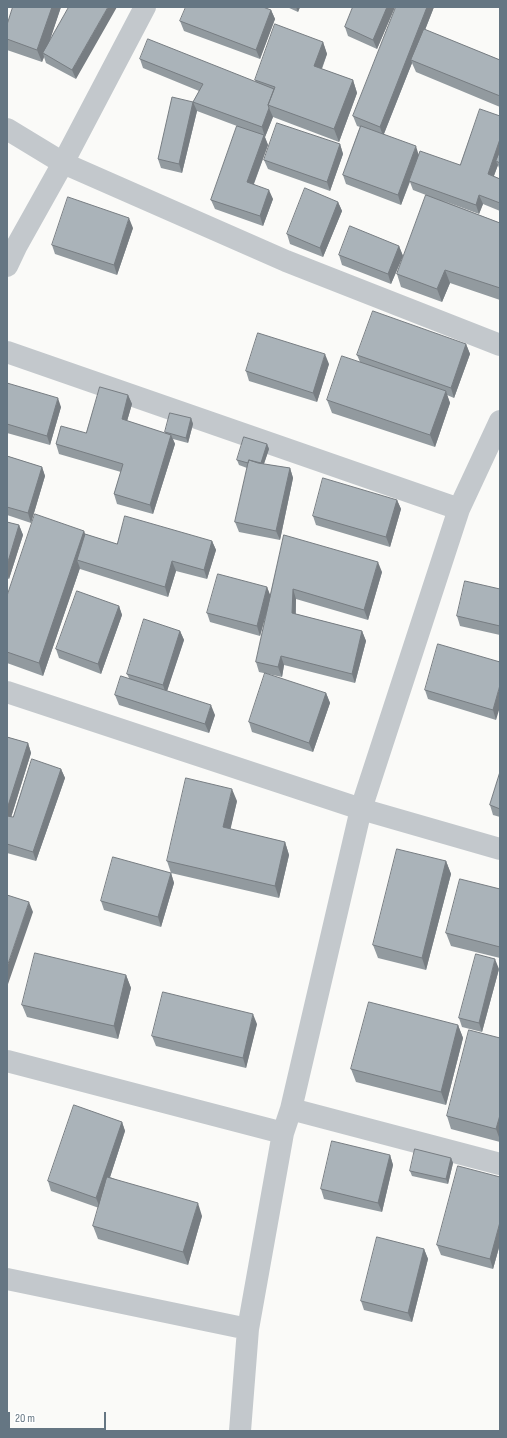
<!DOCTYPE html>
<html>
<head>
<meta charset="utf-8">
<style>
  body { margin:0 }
  #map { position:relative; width:507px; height:1438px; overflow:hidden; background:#fafaf8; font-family:"Sofia Sans Condensed",sans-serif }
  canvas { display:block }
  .frame { position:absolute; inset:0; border:8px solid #657683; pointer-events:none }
  .scale { position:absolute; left:8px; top:1412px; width:98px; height:18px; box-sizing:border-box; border:2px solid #657683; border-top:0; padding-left:5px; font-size:12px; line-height:14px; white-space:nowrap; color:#657683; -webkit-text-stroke:3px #fff; paint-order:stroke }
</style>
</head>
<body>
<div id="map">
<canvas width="507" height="1438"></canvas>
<div class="frame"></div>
<div class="scale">20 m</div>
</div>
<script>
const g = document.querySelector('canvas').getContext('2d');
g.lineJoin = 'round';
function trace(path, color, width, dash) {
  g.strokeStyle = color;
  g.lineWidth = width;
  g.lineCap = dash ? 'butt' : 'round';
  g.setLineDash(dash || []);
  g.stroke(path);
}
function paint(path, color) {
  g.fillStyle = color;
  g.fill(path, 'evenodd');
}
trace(new Path2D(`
  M7,129L63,163L286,261L500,345
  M7,266L16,247L63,163L145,7
  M7,352L459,509
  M7,692L361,809L500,849
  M7,1061L283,1133
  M291,1109L500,1164
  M7,1279L248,1329
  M240,1431L248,1329L283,1133L291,1109L361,809L459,509L500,421`), '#c3c8cc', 22);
paint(new Path2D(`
  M13,7H61L49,42L69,7L76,79L46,63L44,57L42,62L7,50V25Z
  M287,7H300L298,12Z
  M353,7H395L377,49L348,36L345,27Z
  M396,7H434L425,30L500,60V107L416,72L412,63L384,134L419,155L460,165L500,116V171L498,165L494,176L500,179V211L483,204L479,214L441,200L500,223V300L450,283L442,302L401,287L397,274L426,195L413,190L410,182L401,205L346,184L343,175L360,127L357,126L353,116Z
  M271,10L275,19L260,59L184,31L180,21Z
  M323,42L327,54L322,69L353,80L357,93L339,142L273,117L265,137L268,145L254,184L273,199L263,226L215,209L211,200L237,126L197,111L182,173L161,168L158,159L193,102L199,91L143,68L140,59L256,82L255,80Z
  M340,144L343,154L330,191L268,169L264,160Z
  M338,202L342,211L323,257L290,244L287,234Z
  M133,228L117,275L55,254L52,245Z
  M399,246L403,256L391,284L342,265L339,255Z
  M466,344L470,354L454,398L447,395L450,403L435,447L332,413L327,400L360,362L357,355Z
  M329,364L317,402L249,381L246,371Z
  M7,383L61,407L50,445L7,433Z
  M128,395L132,404L127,421L165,433V432L191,418L193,424L188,443L173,439L175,444L153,514L117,504L114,494L121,472L59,454L56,444L86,433Z
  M267,444L269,449L264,464L290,468L293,478L280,540L239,532L235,522L247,468L239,465L237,460Z
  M7,456L42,467L45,476L31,523L7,515Z
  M397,500L401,509L390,547L316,525L313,516Z
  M7,522L19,525L23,535L9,579L7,578Z
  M84,531L85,534L117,544L212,541L216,550L207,579L176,571L168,597L80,569V568L43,676L7,663V596Z
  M284,535L382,572L368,620L296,599V614L362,631L366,641L355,683L284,665L282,677L259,672L256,662L268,606L260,636L210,622L207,613L267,587L270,596Z
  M500,589V635L460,626L457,616Z
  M119,606L122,615L101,674L59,658L56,649Z
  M180,631L184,640L167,691L215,715L209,733L119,705L115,695L129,678L127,674Z
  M500,662L496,720L428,699L425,690Z
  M326,693L330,703L313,752L252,732L249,722Z
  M7,737L28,743L31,753L11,817H13L61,769L65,778L36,861L7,853Z
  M500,772V817L493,815L490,805Z
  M237,801L230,829L285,842L289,855L279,898L171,873L167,861Z
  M446,861L451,874L426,970L378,958L373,945Z
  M171,873L174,883L161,927L104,910L101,901Z
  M500,889V958L451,946L446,933Z
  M499,969L482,1032L462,1027L459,1018Z
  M126,975L131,988L118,1039L27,1017L22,1005Z
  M257,1024L246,1068L156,1046L152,1036Z
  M458,1025L463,1038L446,1105L356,1082L351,1069Z
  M500,1038V1142L451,1129L447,1116Z
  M122,1122L125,1131L110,1177L202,1216L188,1265L98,1239L93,1226L99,1208L51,1191L48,1181Z
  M390,1155L393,1165L382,1212L324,1199L321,1189Z
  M451,1158L453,1163L448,1184L412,1176L410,1171Z
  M500,1177V1244L493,1269L441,1255L437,1245Z
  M424,1249L428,1259L412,1322L364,1310L361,1301Z`), '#929a9f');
paint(new Path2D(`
  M52,7H61L45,55L43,53L44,57L42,62L37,50Z
  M108,7H117L76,79L72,70Z
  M296,7H300L298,12Z
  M387,7H395L377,49L373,40Z
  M427,7H434L413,60H411L412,63L383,136L380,127Z
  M271,10L275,19L260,59L256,50Z
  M323,42L327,54L318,78L314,66Z
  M353,80L357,93L339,142L334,129Z
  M193,102L197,111L182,173L179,164Z
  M269,108L273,117L265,137L262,127Z
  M264,135L268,145L251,191L247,182Z
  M500,139V158L496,161L498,165L491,183L488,174Z
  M340,144L343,154L330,191L327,182Z
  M416,146L419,156L401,205L398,195Z
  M269,190L273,199L263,226L260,216Z
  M479,195L483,204L479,214L476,205Z
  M338,202L342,211L323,257L320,248Z
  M129,218L133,228L117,275L114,265Z
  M399,246L403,256L391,284L388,274Z
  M445,270L450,283L442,302L437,289Z
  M466,344L470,354L454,398L451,388Z
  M325,354L329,364L317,402L313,393Z
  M446,391L450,403L435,447L430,435Z
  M128,395L132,404L125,428L122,419Z
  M58,398L61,407L50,445L47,436Z
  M191,418L193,424L188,443L186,438Z
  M171,435L175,444L153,514L150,505Z
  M267,444L269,449L261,472L259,467Z
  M42,467L45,476L31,523L28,513Z
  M290,468L293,478L280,540L276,531Z
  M397,500L401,509L390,547L386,537Z
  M19,525L23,535L9,579L7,573V565Z
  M84,531L88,543L77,560L80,568L43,676L39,663Z
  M212,541L216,550L207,579L204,570Z
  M172,561L176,571L168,597L165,587Z
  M378,562L382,572L368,620L364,610Z
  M267,587L271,597L260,636L257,626Z
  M293,589L296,599L295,623L292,613Z
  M119,606L122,615L101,674L98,664Z
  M180,631L184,640L166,694L163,685Z
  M362,631L366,641L355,683L352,674Z
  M281,656L284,665L282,677L278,667Z
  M500,685V707L496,720L493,710Z
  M326,693L330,703L313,752L309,743Z
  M211,705L215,715L209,733L205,724Z
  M28,743L31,753L10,821L7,813V809Z
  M61,769L65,778L36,861L33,852Z
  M232,789L237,801L228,840L223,827Z
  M285,842L289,855L279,898L275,886Z
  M446,861L451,874L426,970L422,958Z
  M171,873L174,883L161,927L158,917Z
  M29,902L33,912L7,987V967Z
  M495,959L499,969L482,1032L479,1023Z
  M126,975L131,988L118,1039L114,1026Z
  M253,1014L257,1024L246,1068L243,1058Z
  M458,1025L463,1038L446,1105L441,1092Z
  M500,1115V1140L496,1129Z
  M122,1122L125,1131L100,1208L96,1198Z
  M390,1155L393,1165L382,1212L378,1203Z
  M451,1158L453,1163L448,1184L446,1179Z
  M198,1203L202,1216L188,1265L183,1252Z
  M500,1222V1244L493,1269L490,1259Z
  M424,1249L428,1259L412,1322L408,1313Z`), '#777d82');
const building = new Path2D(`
  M13,7H52L37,50L7,39V25Z
  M69,7H108L72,70L43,53Z
  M186,7H263L271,10L256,50L180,21Z
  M353,7H387L373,40L345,27Z
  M396,7H427L380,127L353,116Z
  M275,24L323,42L314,66L353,80L334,129L268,105L275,87L255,80Z
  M424,29L500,60V96L411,60Z
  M148,39L274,89L268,105L269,108L262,127L193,102L179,164L158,159L172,97L193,102L203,84L140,59Z
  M480,109L500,116V139L488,174L500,179V203L479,195L476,205L409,181L420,151L460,165Z
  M277,123L340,144L327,182L264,160Z
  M237,126L264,135L247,182L269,190L260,216L211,200Z
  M361,126L416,146L398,195L343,175Z
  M500,151V163L496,161Z
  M305,188L338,202L320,248L287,234Z
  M426,195L500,223V288L445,270L437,289L397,274Z
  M68,197L129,218L114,265L52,245Z
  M350,226L399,246L388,274L339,255Z
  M373,311L466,344L451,388L357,355Z
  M258,333L325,354L313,393L246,371Z
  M342,356L446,391L430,435L327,400Z
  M7,383L58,398L47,436L7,424Z
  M100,387L128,395L122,419L171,435L150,505L114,494L123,464L56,444L61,426L86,433Z
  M170,413L191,418L186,438L165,432Z
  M244,437L267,444L261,463L249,460L248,463L237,460Z
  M7,456L42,467L28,513L7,507Z
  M249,460L258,463L290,468L276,531L235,522Z
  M323,478L397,500L386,537L313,516Z
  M35,514L84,531L39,663L7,652V596Z
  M125,516L212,541L204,570L172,561L165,587L77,560L85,534L117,544Z
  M7,522L19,525L7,565Z
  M284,535L378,562L364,610L293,589L292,613L362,631L352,674L281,656L278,667L256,662Z
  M218,574L267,587L257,626L207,613Z
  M465,581L500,589V626L457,616Z
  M77,591L119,606L98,664L56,649Z
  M144,619L180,631L163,685L127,674Z
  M438,644L500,662V685L493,710L425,690Z
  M265,673L326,693L309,743L249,722Z
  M121,676L211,705L205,724L115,695Z
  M7,737L28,743L7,809Z
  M32,759L61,769L33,852L7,844V816L13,817Z
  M500,772V809L490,805Z
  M186,778L232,789L223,827L285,842L275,886L167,861Z
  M397,849L446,861L422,958L373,945Z
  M113,857L171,873L158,917L101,901Z
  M460,879L500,889V947L446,933Z
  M7,895L29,902L7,967Z
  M35,953L126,975L114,1026L22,1005Z
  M476,954L495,959L479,1023L459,1018Z
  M163,992L253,1014L243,1058L152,1036Z
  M369,1002L458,1025L441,1092L351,1069Z
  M469,1030L500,1038V1115L496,1129L447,1116Z
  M74,1105L122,1122L96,1198L48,1181Z
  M332,1141L390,1155L378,1203L321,1189Z
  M415,1149L451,1158L446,1179L410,1171Z
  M458,1166L500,1177V1222L490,1259L437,1245Z
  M107,1177L198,1203L183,1252L93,1226Z
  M377,1237L424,1249L408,1313L361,1301Z`);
paint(building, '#aab3b9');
trace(building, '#777d82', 1);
</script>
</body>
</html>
